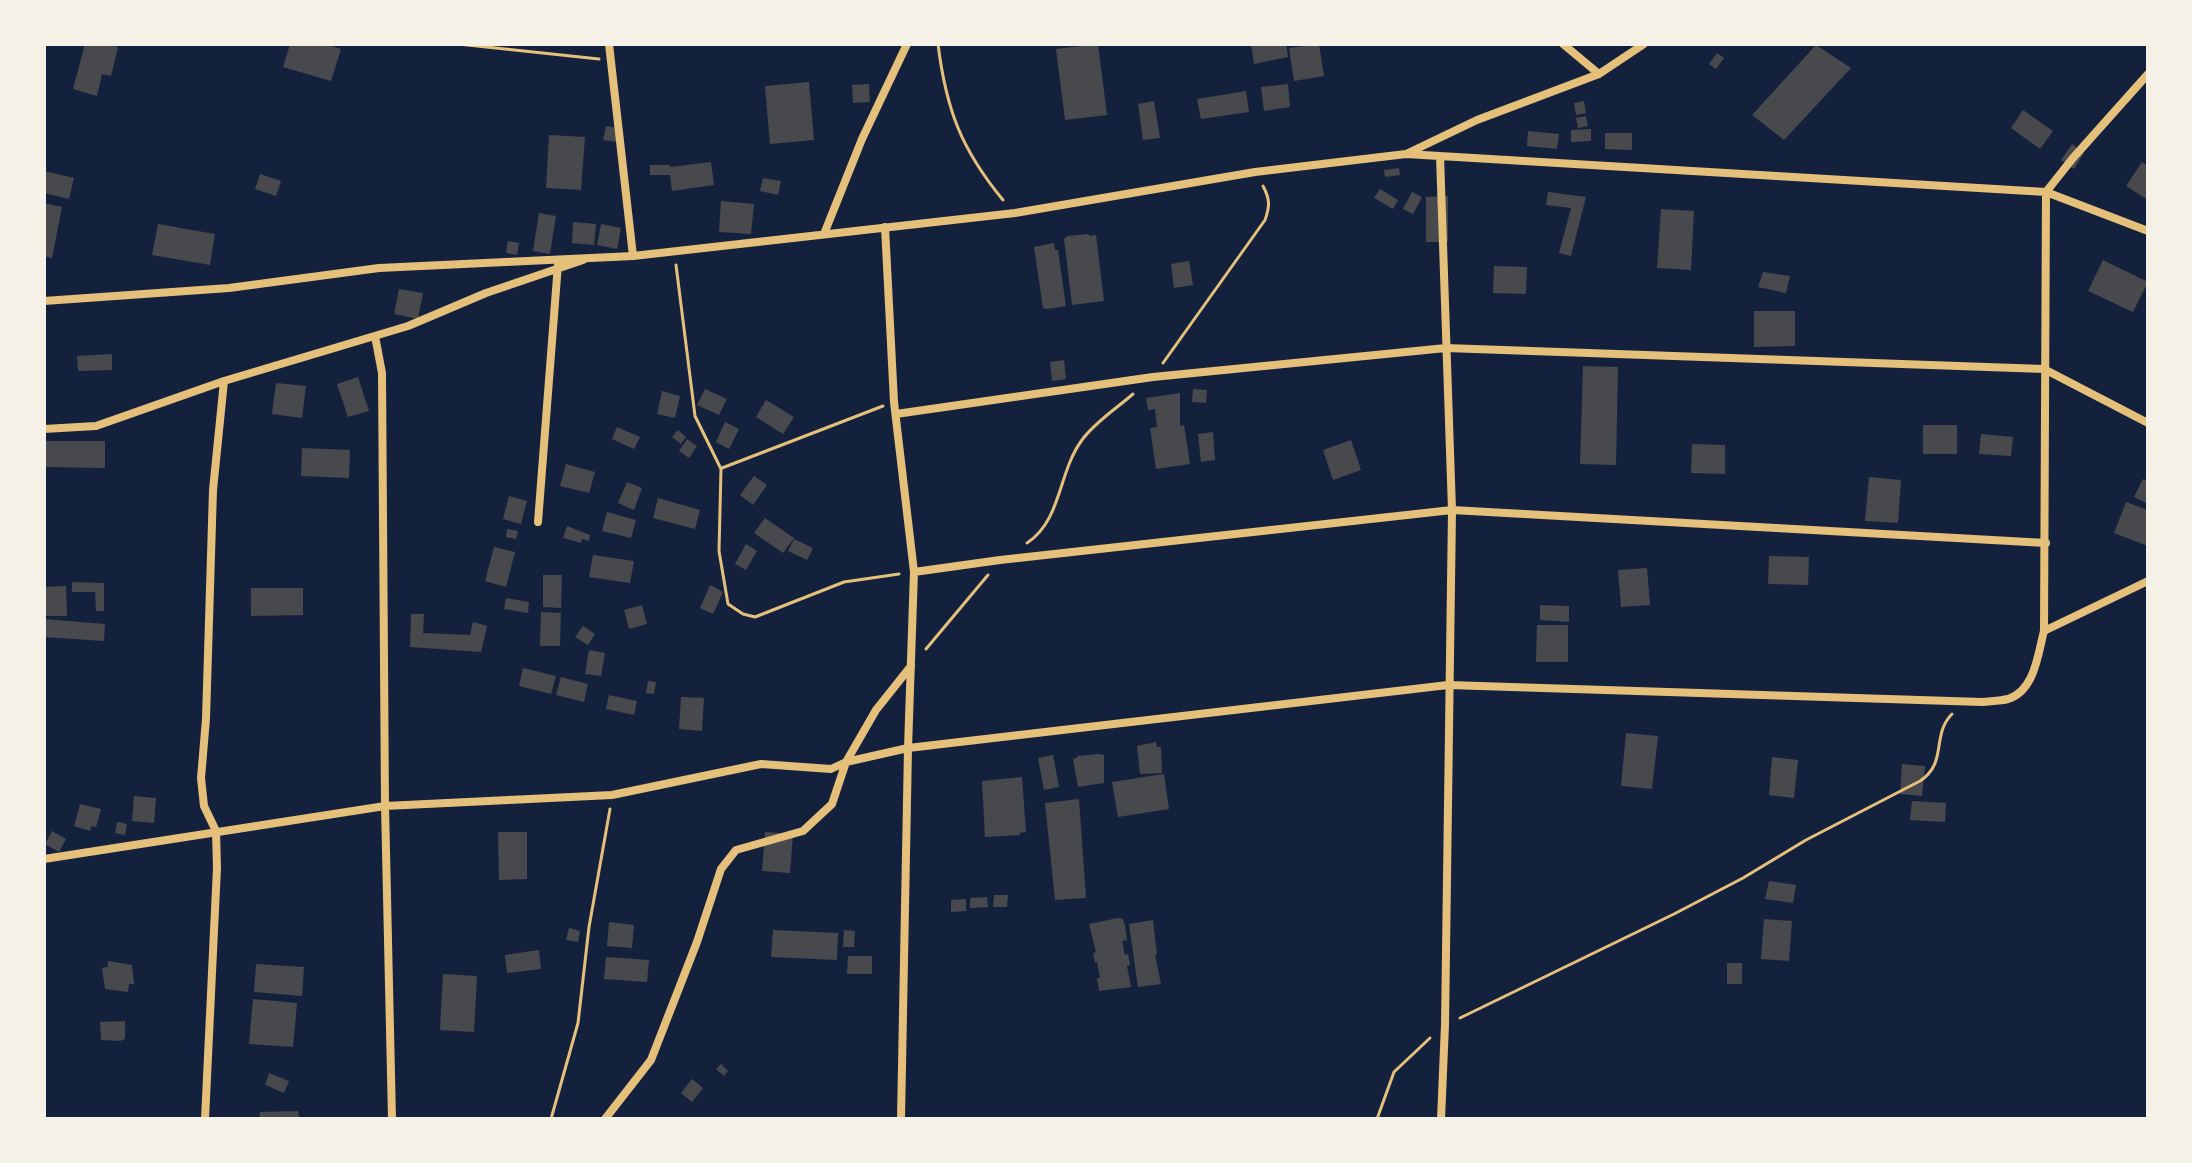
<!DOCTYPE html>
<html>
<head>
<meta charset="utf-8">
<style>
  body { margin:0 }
  #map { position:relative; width:2192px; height:1163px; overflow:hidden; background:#14213d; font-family:Inter,sans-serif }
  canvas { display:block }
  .frame { position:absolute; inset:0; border:46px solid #f6f1e7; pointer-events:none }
</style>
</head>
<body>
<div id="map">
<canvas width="2192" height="1163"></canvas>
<div class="frame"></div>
</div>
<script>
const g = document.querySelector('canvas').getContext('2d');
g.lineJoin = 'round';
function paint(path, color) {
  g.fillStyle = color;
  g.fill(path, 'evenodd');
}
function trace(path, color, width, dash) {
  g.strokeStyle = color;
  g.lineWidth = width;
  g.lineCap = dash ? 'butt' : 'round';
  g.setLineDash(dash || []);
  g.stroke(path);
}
paint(new Path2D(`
  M85,44H107L118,47L111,76L102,74L97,96L73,89Z
  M290,44H325L341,49L331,81L283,67Z
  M1098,44L1107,115L1065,120L1056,49Z
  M1251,44H1286L1288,57L1254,64Z
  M1319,44L1324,76L1294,81L1289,48Z
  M1816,45L1851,68L1784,140L1752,115Z
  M1717,53L1724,58L1716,69L1709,64Z
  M809,82L814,140L770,144L765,86Z
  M869,84L870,102L853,103L852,85Z
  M1288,84L1290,107L1264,111L1261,87Z
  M1246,91L1249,112L1201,119L1197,99Z
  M1154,101L1160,138L1143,140L1138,104Z
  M1584,101L1586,113L1576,115L1574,103Z
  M2023,110L2053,131L2040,149L2011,128Z
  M1586,116L1588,126L1578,128L1576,118Z
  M606,126L619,128L616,142L603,140Z
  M1591,129V141L1571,142V130Z
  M1528,131L1559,134L1557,149L1527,146Z
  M1605,133H1632V150L1605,149Z
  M549,135L585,137L581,190L546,188Z
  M2072,144L2084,153L2074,169L2061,160Z
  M711,162L714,185L672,191L670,175H650V165H670V167Z
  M2142,162L2148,166V200L2126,186Z
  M1399,168L1400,175L1385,177L1384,170Z
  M44,171L74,178L69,199L44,193Z
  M260,174L281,181L276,196L255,189Z
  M763,178L781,181L778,195L760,191Z
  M1380,189L1398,200L1393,209L1374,198Z
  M1412,192L1422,197L1413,214L1403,209Z
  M1548,192L1586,197L1571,256L1559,253L1571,208L1546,205Z
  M1448,196V242H1426V197Z
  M721,201L754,204L751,234L719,232Z
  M44,203L62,207L52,258L44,256Z
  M1661,209L1694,211L1691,270L1657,268Z
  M539,213L556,216L550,254L533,251Z
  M573,222L596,224L594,245L572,243Z
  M158,224L215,234L210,265L152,255Z
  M601,224L621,228L617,249L597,245Z
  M1089,234V236L1096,235L1104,301L1072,305L1064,239L1067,236Z
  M508,241L519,243L517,255L506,253Z
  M1054,243L1055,250H1058L1066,306L1047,309L1043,308L1034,247Z
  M2103,260L2148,282L2133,312L2088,291Z
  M1189,261L1193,285L1174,288L1171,264Z
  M1494,266L1527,267L1526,294L1493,293Z
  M1763,272L1790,276L1786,293L1758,287Z
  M399,289L423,293L418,319L394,314Z
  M1754,311H1795V346L1754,347Z
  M112,354V370L78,371L77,356Z
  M1064,360L1066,379L1052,381L1050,362Z
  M1583,366L1618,367L1616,465L1580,464Z
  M358,377L369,411L348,417L337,384Z
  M276,383L306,386L302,418L272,414Z
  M705,389L727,399L719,415L697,405Z
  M1193,389L1207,390L1206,403L1192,402Z
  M662,391L680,396L675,418L657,414Z
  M1180,393V426L1184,425L1190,464L1156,469L1150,428L1157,427L1155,409L1148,410L1146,398Z
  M766,400L794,417L783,434L756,417Z
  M725,422L739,429L729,449L716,442Z
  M1923,425H1957V454H1923Z
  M617,427L640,437L634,449L612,439Z
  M678,430L686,437L681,444L672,437Z
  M1213,432L1215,460L1201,462L1198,434Z
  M1981,434L2013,437L2011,456L1979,454Z
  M687,439L697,446L689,458L679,451Z
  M1351,440L1361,470L1333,480L1323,450Z
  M44,441H105V468L44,467Z
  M1692,444L1725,445V474L1691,473Z
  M302,448L350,450L349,478L301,476Z
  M566,464L595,472L589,493L560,486Z
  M754,476L767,485L753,505L740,495Z
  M1869,477L1901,480L1898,523L1865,521Z
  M2143,479L2148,481V504L2134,497Z
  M627,482L642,488L634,510L618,503Z
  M509,496L527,501L521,524L503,519Z
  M658,498L700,510L695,529L653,518Z
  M2126,502L2148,510V546L2114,533Z
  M607,512L636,520L631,538L602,531Z
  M765,518L794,538L783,553L754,533Z
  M567,526L590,535L589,541L582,539L581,543L563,538Z
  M507,529L518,531L516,539L506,537Z
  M794,539L813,548L807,560L788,551Z
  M746,544L757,551L746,570L735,564Z
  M494,547L515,552L506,587L485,581Z
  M593,555L634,561L630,583L589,577Z
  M1769,556L1809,557L1808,585L1768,584Z
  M1647,568L1650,605L1621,607L1618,570Z
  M543,575H562L561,608L543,607Z
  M72,582L104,583V611H96L95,592H72Z
  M710,585L723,592L713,614L700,608Z
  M66,586L67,616H44V587Z
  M251,588H303V615L251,616Z
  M506,598L529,602L528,613L504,609Z
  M642,605L647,624L629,629L624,610Z
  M1540,605L1569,606V622L1540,620Z
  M541,612L561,613L560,646H540Z
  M411,614H424L423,633L470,635L473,622L487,626L481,652L410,647Z
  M44,619L105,624L104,641L44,637Z
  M1537,625H1568V662H1536Z
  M583,626L595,634L588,645L575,637Z
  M589,650L605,653L601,676L585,674Z
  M523,668L556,676L551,694L519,686Z
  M561,677L588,684L584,702L556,695Z
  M648,681L656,682L654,694L646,693Z
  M609,695L637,701L634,715L606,709Z
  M681,697L704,698L702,731L679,729Z
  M1626,733L1658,736L1652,789L1621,786Z
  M1156,742L1157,747H1161L1162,773L1140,774L1137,746Z
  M1099,754L1104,755V783L1078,787L1073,759L1077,758V756Z
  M1053,755L1059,787L1044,790L1038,758Z
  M1772,757L1798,760L1794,798L1769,795Z
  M1902,764L1925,766L1922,796L1900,794Z
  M1164,774L1169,809L1118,817L1112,782Z
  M1022,777L1026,832L1020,833V835L985,837L982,781Z
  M134,796L156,798L154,823L132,821Z
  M1079,799L1086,898L1055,900L1045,803Z
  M1912,801L1946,803L1945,822L1910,820Z
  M80,804L101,809L96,827L91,826L90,831L74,826Z
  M117,822L127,824L125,835L115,833Z
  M52,831L66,839L59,852L45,844Z
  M498,832H527V879L499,880Z
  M765,832L793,834L790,873L762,871Z
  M1769,881L1796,885L1793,903L1765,899Z
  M994,895H1008L1007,907H993Z
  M987,897L988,907L970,908V898Z
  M966,899V911L951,912V900Z
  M1118,918L1123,919L1125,925L1127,940L1122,941L1125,955L1128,954L1130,965L1127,966L1131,987L1099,991L1097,978H1100L1097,962L1095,963L1093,953L1096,952L1089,924Z
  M1764,919L1792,921L1789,961L1761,959Z
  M1153,920L1157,955H1155L1161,984L1138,987L1129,924Z
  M609,922L634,925L632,948L607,946Z
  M569,928L580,931L578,942L566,940Z
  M773,930L838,933L837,960L771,957Z
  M844,930L855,931L854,947H843Z
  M539,950L541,969L507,973L505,955Z
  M848,956H872V974H847Z
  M606,957L649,960L647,982L604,979Z
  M108,961L132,965L134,984H129L128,992L105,989L102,968L108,967Z
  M1727,963H1742V984H1727Z
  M256,964L304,967L302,996L254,992Z
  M443,974L477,976L474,1032L440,1030Z
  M253,999L297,1003L293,1047L249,1044Z
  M125,1021V1039L120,1041L101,1040L100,1022Z
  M721,1064L728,1071L724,1076L716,1069Z
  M269,1073L289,1081L284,1093L265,1085Z
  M692,1079L703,1088L692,1102L681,1093Z
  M298,1111L299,1119H259L260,1112Z`), '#48494c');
trace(new Path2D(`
  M458,44L599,59
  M938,44C946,109 961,149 1003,200
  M676,265L695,416L721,469L719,551L728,604L743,614L755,617L844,582L899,574
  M1163,363L1265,220C1270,206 1270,199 1263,186
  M722,468L883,406
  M1027,543C1062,520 1058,472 1082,440C1094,423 1117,408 1133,394
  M926,649L988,575
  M1460,1018L1674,914L1743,878L1806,840L1920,781C1948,763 1931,735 1952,714
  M551,1119L578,1023L589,927L610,809
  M1377,1119L1394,1072L1430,1038`), '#e5c07b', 3);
trace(new Path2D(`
  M609,44L633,256
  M1563,44L1599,74
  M1406,154L1477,120L1599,74L1644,44
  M1440,156L1452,510L1445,1025L1441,1119
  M885,227L894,402L914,572L908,748L901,1119
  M824,234L862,139L907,44
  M44,301L229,288L379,268L633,256L1015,213L1255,172L1406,154L2046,192L2148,231
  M375,336L382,373L385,806L392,1119
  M896,414L1153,377L1446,348L2044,369L2148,423
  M44,429L96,426L224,381L408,326L486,293L583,260
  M538,522L558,264
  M914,572L1000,560L1452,510L2046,543
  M2044,631L2148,581
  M44,859L385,806L612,795L761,764L831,769L846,762L908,748L1448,685L1982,702C1990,701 2000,701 2008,699C2035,691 2038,653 2044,631L2046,192L2073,158L2148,74
  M205,1119L217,868L216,831L204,806L201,778L206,719L213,490L224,381
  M605,1119L651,1060L697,942L721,869L736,850L803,831L832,804L846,762L876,710L911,666`), '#e5c07b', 8);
</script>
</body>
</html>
